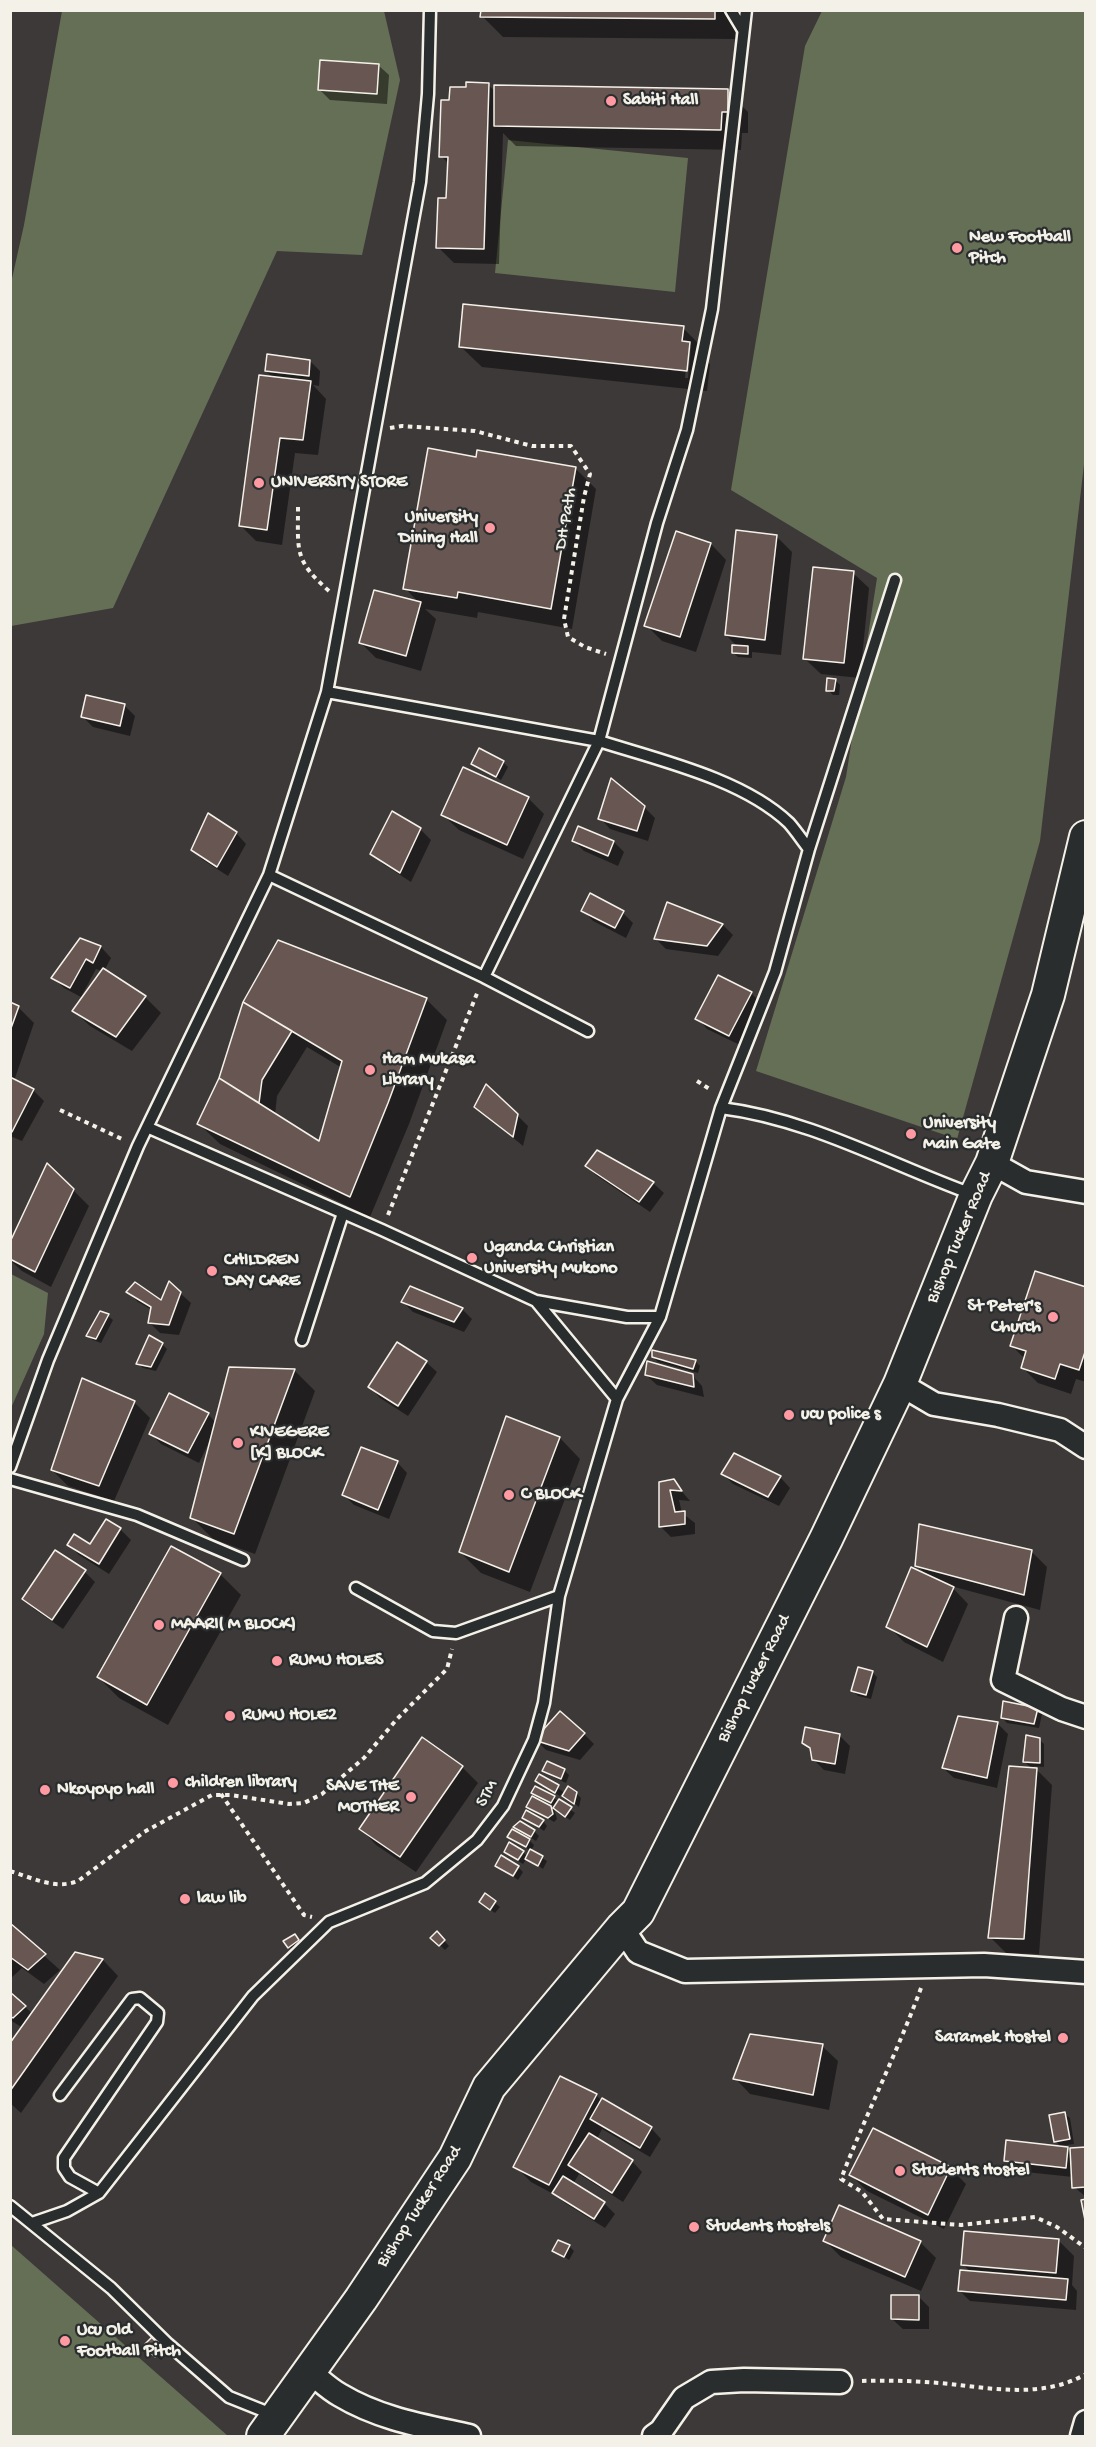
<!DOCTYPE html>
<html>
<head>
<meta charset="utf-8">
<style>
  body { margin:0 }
  #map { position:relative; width:1096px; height:2447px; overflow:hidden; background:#3d3939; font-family:"Gochi Hand",sans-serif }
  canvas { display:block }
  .frame { position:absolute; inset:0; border:12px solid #f4f1e8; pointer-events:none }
</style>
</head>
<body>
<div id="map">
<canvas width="1096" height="2447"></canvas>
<div class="frame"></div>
</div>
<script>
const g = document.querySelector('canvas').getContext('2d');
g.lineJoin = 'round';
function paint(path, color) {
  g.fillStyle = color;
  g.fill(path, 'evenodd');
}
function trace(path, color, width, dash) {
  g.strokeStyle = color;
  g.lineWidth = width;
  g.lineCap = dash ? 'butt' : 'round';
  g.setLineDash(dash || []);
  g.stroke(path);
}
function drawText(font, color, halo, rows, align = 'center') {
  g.font = font + ' "Gochi Hand",sans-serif';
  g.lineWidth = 4.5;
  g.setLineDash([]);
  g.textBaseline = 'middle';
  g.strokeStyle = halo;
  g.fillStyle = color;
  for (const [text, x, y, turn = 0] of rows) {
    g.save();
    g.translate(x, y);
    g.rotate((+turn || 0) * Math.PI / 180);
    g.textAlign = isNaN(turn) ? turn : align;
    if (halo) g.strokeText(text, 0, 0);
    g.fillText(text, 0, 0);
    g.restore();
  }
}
paint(new Path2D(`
  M62,11H384L400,80L362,255L277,251L113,608L11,626V283L24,225Z
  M822,11H1085V456L1040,841L957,1139L756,1071L846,777L877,578L731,490L805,46Z
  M508,140L688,158L675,292L495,273Z
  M11,1274L48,1293L44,1334L11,1408Z
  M10,2245H11L228,2436H11Z`), '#656f55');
paint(new Path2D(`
  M482,10H733L735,13V39L503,37L482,16Z
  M378,65L389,75L387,104L330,100L320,90Z
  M488,85L496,92L727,91L748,112V133H742L741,150L516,146L503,133L499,264L454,263L438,247L448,200L449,164L441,156L451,102L468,89Z
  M683,328L704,349L703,358L710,364L707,391L482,367L461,347ZM688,345L691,347L688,378H685Z
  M310,361L320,371L319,386L313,385L326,399L318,455L295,453L282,545L256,541L240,525L273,378L266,371Z
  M477,458L575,468L596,489L572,629L478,612L477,618L425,609L436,619L421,671L376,658L361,643L420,604L405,588Z
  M776,536L792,552L781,655L752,652V658L738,657L733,652L738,647L726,635Z
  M711,544L726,560L696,652L662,641L646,625Z
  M853,573L869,588L860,678L821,674L805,659Z
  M835,680L840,685L839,695H833L828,690Z
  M124,705L135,716L130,736L93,727L82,716Z
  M503,762L508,767L501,780L473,764Z
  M528,798L544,814L523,859L459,830L443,815Z
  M644,807L655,818L648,841L610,829L600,818Z
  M420,829L431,840L411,882L383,864L372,853Z
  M236,833L246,844L228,876L203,860L192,850Z
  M574,841L614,842L624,852L618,866L584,851Z
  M668,904L723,925L733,935L718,956L666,949L656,939Z
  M583,910L623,913L633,923L626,938L593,921Z
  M81,939L101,947L111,958L104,971L145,997L161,1013L132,1051L90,1026L74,1011L102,971L96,969L81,997L64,988L53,978Z
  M751,993L762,1004L740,1045L707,1029L697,1018Z
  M426,999L447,1020L409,1124L370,1217L220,1144L199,1124L220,1079L244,1002ZM307,1047L342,1068L320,1143L275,1115L277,1096Z
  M10,1004L18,1007L34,1023L14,1081L33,1090L44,1101L22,1141L10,1136Z
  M476,1107L517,1115L528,1126L523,1146Z
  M597,1152L653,1183L664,1193L650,1212L597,1176L587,1166Z
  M48,1165L89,1206L51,1287L22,1271L10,1260V1246Z
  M1086,1288V1382L1076,1379L1071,1394L1038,1383L1023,1368L1025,1359L1012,1346Z
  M128,1292L161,1302L180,1293L191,1303L179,1335L160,1333L149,1322L152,1310L138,1302Z
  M403,1302L462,1309L472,1319L464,1332L413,1312Z
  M108,1316L113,1320L101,1343L93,1340L88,1336Z
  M162,1344L167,1349L156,1371L143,1368L138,1363Z
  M653,1357L695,1361L700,1366L698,1373L658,1362Z
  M426,1362L437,1372L408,1416L380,1398L370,1387Z
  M294,1370L315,1391L255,1554L213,1539L192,1518L211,1438L199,1463L161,1444L151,1434L208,1414L216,1423Z
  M646,1375H692L702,1386L704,1397L657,1385Z
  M134,1402L150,1418L114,1501L68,1486L52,1470Z
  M507,1418L560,1438L580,1459L530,1592L481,1573L460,1552Z
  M397,1462L407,1473L389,1519L354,1505L344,1495Z
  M723,1474L780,1477L790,1488L779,1506L733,1484Z
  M673,1481L690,1501L679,1500L682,1513L695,1523V1534L671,1537L661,1527L660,1484Z
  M107,1521L120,1529L131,1540L109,1574L79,1555L69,1545L91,1546Z
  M1032,1552L1047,1567L1040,1610L951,1586L968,1604L943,1662L904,1642L888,1626L926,1575L917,1565Z
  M85,1572L95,1582L63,1629L34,1609L24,1599Z
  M220,1574L241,1595L168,1725L119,1698L98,1677Z
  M872,1672L877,1677L871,1699L858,1696L853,1691Z
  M1037,1709L1042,1714L1039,1728L1007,1723L1002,1718Z
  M997,1723L1008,1734L997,1788L954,1778L943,1768Z
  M584,1734L594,1744L580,1760L546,1750L536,1740Z
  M839,1735L850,1746L845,1774L824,1770L814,1760L813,1752L803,1743Z
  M1039,1739L1044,1744V1767L1033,1766L1052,1785L1039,1954L1006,1953L990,1937L1032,1769L1024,1761Z
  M423,1740L462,1767L478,1783L416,1872L376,1845L361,1829Z
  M547,1763L564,1770L569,1775L566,1783L549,1775L544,1770Z
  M540,1776L565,1793H576L581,1798L579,1807L562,1794L560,1796L541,1785L537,1781Z
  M533,1793L554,1798L575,1813L570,1820L559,1813L555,1807Z
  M528,1806L554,1809L557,1819L554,1822Z
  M524,1817L543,1821L547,1826L544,1831Z
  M515,1827L534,1831L539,1836L536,1841Z
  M509,1837L529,1840L534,1845L531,1851L547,1861L543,1869L527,1858L523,1864L510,1856L505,1852H523L528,1857L531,1851Z
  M497,1865L518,1867L523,1872L518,1880Z
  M485,1895L500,1907L495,1913L485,1906Z
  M10,1925L60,1970L44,1984L22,1968L10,1979Z
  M437,1933L449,1946L445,1950L433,1938Z
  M294,1936L303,1946L294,1952L286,1942Z
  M76,1954L103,1960L118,1976L21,2113L10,2103V2045L23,2028L10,2020V1994L33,2014Z
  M822,2046L838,2061L829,2110L750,2094L735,2078Z
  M596,2095L602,2101L651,2128L661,2139L650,2157L602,2129L597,2139L632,2161L642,2172L623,2202L579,2174L573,2184L604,2203L615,2214L605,2228L565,2203L557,2196L531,2182L515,2166Z
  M1065,2114L1070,2118L1074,2144L1060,2146L1056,2141Z
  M874,2130L951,2169L966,2184L944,2229L867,2191L851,2175Z
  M1067,2148L1072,2153L1086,2149V2197L1074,2187L1073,2177L1016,2171L1005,2160Z
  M1058,2240L1074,2256L1072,2285L1077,2291L1076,2310L970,2301L960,2291L971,2273L963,2264Z
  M825,2241L920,2242L936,2258L921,2291L841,2257Z
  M569,2246L574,2251L569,2260L554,2250Z
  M919,2297L929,2307V2329H903L892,2319Z
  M152,2339L168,2353L161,2360L145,2346Z`), '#0007');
const building = new Path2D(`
  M481,10H715V19L480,17Z
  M320,60L379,64L377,94L318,90Z
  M466,82L489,83L484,249L436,248L438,198H446L448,157H439L441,100H449L450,87H466Z
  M494,85L728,89V112H722L721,130L494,126Z
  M463,304L684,326L682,341L690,342L687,371L459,347Z
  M267,354L310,360L309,376L265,371Z
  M259,375L311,381L303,440L280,438L267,530L239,526Z
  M428,448L476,457L477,450L576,467L551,609L458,592L457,598L403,589Z
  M736,530L777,535L765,640L725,635Z
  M676,531L711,543L680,637L644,626Z
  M813,567L854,571L844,663L803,659Z
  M374,590L421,602L406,656L359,643Z
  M732,645L748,646V654L732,653Z
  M827,678L836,679L834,691H826Z
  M86,695L125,704L120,726L81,717Z
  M479,748L504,761L496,777L471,764Z
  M463,767L529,797L507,845L441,815Z
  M611,778L645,806L637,831L598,819Z
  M392,811L421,828L400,873L370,854Z
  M208,813L237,832L217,867L191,850Z
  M578,826L614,841L608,856L572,841Z
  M590,893L624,911L615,928L581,911Z
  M667,902L723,924L707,946L654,939Z
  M80,938L101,946L93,963L86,959L70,988L51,978Z
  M278,940L427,998L388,1103L350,1197L197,1124L219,1078L319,1141L342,1061L243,1002Z
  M103,968L146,996L116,1037L72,1011Z
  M718,975L752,992L729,1036L695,1019Z
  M10,1002L19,1006L10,1031Z
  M243,1002L292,1031L262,1080L259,1103L219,1078Z
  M10,1077L34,1089L12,1132L10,1131Z
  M486,1084L518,1114L513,1137L474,1107Z
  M597,1150L654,1182L639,1202L585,1166Z
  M47,1163L74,1189L35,1272L10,1259V1242Z
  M1035,1271L1086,1287V1349L1079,1370L1060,1364L1055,1379L1021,1368L1026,1351L1010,1346Z
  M169,1281L181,1292L169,1325L148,1323L151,1307L126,1292L135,1282L161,1300Z
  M410,1286L463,1308L454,1322L401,1302Z
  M100,1311L109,1314L96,1339L86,1336Z
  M149,1335L163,1343L151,1367L136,1364Z
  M397,1342L427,1361L398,1406L368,1387Z
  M652,1350L696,1360L693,1369L652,1357Z
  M647,1361L693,1374L694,1387L645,1375Z
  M229,1367L295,1369L234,1534L190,1518Z
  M82,1378L135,1401L99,1486L51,1470Z
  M169,1393L209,1413L188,1453L149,1434Z
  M506,1416L560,1437L509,1572L459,1552Z
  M361,1447L398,1461L378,1510L342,1495Z
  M734,1453L781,1476L768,1497L721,1474Z
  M674,1479L682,1491L670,1490L675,1512L685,1511V1524L659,1527V1482Z
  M106,1519L121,1528L99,1564L67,1545L74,1534L90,1544Z
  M919,1524L1032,1550L1024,1595L915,1566Z
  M171,1546L221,1573L147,1705L97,1677Z
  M55,1550L86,1570L52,1620L22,1599Z
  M911,1567L954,1587L927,1647L886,1627Z
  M858,1667L873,1671L866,1695L851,1691Z
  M1003,1701L1038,1708L1034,1724L1001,1718Z
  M560,1711L585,1733L569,1751L534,1740Z
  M958,1716L998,1722L987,1778L942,1768Z
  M805,1727L840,1734L835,1764L812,1760L810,1748L802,1743Z
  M1026,1735L1040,1738V1763L1023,1762Z
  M422,1737L463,1766L400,1857L359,1829Z
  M547,1761L565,1769L561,1779L542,1771Z
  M1009,1766L1037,1768L1024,1939L988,1938Z
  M539,1774L559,1785L555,1793L535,1781Z
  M535,1786L555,1796L551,1803L531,1793Z
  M568,1786L577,1792L574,1804L562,1796Z
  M532,1796L551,1806L553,1814L548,1818L526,1807Z
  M559,1799L572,1807L565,1817L553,1808Z
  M526,1810L544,1820L539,1827L522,1818Z
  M520,1821L535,1830L531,1837L513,1827Z
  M512,1829L530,1839L526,1847L507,1837Z
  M509,1842L524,1851L518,1860L504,1852Z
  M530,1849L543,1856L538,1866L525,1859Z
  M501,1855L519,1866L513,1876L495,1866Z
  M485,1893L496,1901L490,1910L479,1902Z
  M10,1923L46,1954L28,1970L10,1957Z
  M437,1931L445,1940L439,1946L430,1938Z
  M295,1934L299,1940L288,1948L283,1941Z
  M75,1952L103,1959L10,2091V2043Z
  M10,1992L26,2006L13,2018L10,2016Z
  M750,2034L823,2044L813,2095L733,2079Z
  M560,2076L597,2094L549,2185L513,2167Z
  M602,2098L652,2127L640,2148L590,2119Z
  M1065,2112L1070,2139L1054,2142L1049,2115Z
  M873,2128L951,2167L928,2215L849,2175Z
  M589,2133L633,2160L612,2193L568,2165Z
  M1006,2140L1068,2147L1066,2168L1004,2161Z
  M1086,2147V2187L1072,2188L1070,2148Z
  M563,2176L605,2202L594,2219L552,2193Z
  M1086,2199V2225L1081,2200Z
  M839,2205L921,2241L905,2277L823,2241Z
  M964,2231L1059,2239L1056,2273L961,2265Z
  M558,2240L570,2245L564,2257L552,2251Z
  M960,2270L1068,2279L1066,2300L958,2291Z
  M891,2295H919V2320L891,2319Z
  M152,2337L164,2347L155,2357L143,2346Z`);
paint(building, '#685653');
trace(building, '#f4f1e8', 1.5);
const lane = new Path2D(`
  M731,10L743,30
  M327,692L599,741L484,977
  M809,849L895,580
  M269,875L484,977L588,1031
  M721,1108C810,1119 889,1164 972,1194
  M149,1128L382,1230L536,1301L627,1317H660
  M536,1301L617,1399
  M302,1340L343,1213
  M10,1467L48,1360L138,1146L269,875L327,692L420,182L428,94L430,10
  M10,1479L137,1515L243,1560
  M356,1588L433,1631L456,1633L559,1596
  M60,2095L132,1999L140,1998L158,2013L157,2022L64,2158V2168L70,2177L99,2193
  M10,2206L111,2288L168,2344L229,2397L274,2415
  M32,2223L67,2211L99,2193L253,1996L329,1922L425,1883L477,1840L503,1806L534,1740L544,1703L559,1596L617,1399L660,1317L721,1108L775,972L809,849C802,840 796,831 789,823C743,779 659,760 599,741L657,523L687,430L712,309L746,10`);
const street = new Path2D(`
  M992,1163L1026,1182L1086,1192
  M900,1384L934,1404L998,1415L1060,1430L1086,1447
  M1016,1618L1003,1680L1062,1709L1086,1717
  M622,1928L638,1952L685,1971L984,1965L1086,1972
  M310,2372C320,2380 329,2389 340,2395C380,2419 424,2426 469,2436
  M654,2436L661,2431L684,2398L711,2382L744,2380L840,2382
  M1082,2436L1086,2422`);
const secondary = new Path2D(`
  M263,2436L361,2299L455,2158L489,2087L622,1928L638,1912L826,1539L900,1384L976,1195L992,1163L1048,995L1086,837`);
trace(lane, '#f4f1e8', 15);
trace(street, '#f4f1e8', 27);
trace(secondary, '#f4f1e8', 36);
trace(new Path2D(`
  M390,428L402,426L475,431L532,446H571L590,474L584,497L564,619L568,637L585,647L606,654
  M298,507C298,551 294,560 329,591
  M697,1081L711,1090
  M60,1110L122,1139
  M388,1215L478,991
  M221,1794L304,1915L312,1917
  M10,1871C33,1878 55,1890 78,1881L144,1832L212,1795H231L289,1804L304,1803L322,1794L364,1758L397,1719L447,1669L452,1649
  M921,1988C897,2053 866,2114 841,2179L862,2192L883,2219L961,2225L1035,2217L1057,2227L1086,2248
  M862,2381C891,2380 920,2381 950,2384C995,2389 1044,2398 1086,2374`), '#f4f1e8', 4, [4.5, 4.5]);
trace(lane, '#2a2d2e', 10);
trace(street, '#2a2d2e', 22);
trace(secondary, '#2a2d2e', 32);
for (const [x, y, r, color] of [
  [611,101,6,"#ff9aa2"],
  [957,248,6,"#ff9aa2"],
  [259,483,6,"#ff9aa2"],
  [490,528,6,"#ff9aa2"],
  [370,1070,6,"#ff9aa2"],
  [911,1134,6,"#ff9aa2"],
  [472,1258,6,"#ff9aa2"],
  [212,1271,6,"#ff9aa2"],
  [1053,1317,6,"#ff9aa2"],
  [789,1415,6,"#ff9aa2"],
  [238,1443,6,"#ff9aa2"],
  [509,1495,6,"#ff9aa2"],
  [159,1625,6,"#ff9aa2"],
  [277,1661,6,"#ff9aa2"],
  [230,1716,6,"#ff9aa2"],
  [173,1783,6,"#ff9aa2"],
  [45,1790,6,"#ff9aa2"],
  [411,1797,6,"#ff9aa2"],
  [185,1899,6,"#ff9aa2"],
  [1063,2038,6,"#ff9aa2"],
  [900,2171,6,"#ff9aa2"],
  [694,2227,6,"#ff9aa2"],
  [65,2341,6,"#ff9aa2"]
]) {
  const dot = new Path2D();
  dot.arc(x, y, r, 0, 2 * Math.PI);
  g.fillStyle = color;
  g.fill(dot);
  trace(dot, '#2a2d2e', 2);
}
drawText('bold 18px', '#f4f1e8', '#2a2d2e', [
  ["Sabiti Hall",623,101],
  ["New Football",969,238],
  ["Pitch",969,259],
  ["UNIVERSITY STORE",271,483],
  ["University",478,518,"right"],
  ["Dining Hall",478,539,"right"],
  ["Ham Mukasa",382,1060],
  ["Library",382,1081],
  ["University",923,1124],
  ["Main Gate",923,1145],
  ["Uganda Christian",484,1248],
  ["University Mukono",484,1269],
  ["CHILDREN",224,1261],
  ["DAY CARE",224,1282],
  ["St Peter's",1041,1307,"right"],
  ["Church",1041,1328,"right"],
  ["ucu police s",801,1415],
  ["KIVEGERE",250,1433],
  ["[K] BLOCK",250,1454],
  ["C BLOCK",521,1495],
  ["MAARI( M BLOCK)",171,1625],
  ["RUMU HOLES",289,1661],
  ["RUMU HOLE2",242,1716],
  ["children library",185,1783],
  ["SAVE THE",399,1787,"right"],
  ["MOTHER",399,1808,"right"],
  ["Nkoyoyo hall",57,1790],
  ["law lib",197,1899],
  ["Saramek Hostel",1051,2038,"right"],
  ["Students Hostel",912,2171],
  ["Students Hostels",706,2227],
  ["Ucu Old",77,2331],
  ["Football Pitch",77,2352]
], 'left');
drawText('18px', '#f4f1e8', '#2a2d2e', [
  ["DH Path",567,519,-80],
  ["Bishop Tucker Road",960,1238,-67],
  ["Bishop Tucker Road",755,1679,-63],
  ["STM",488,1794,-60],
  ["Bishop Tucker Road",420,2207,-57]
]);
</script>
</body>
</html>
